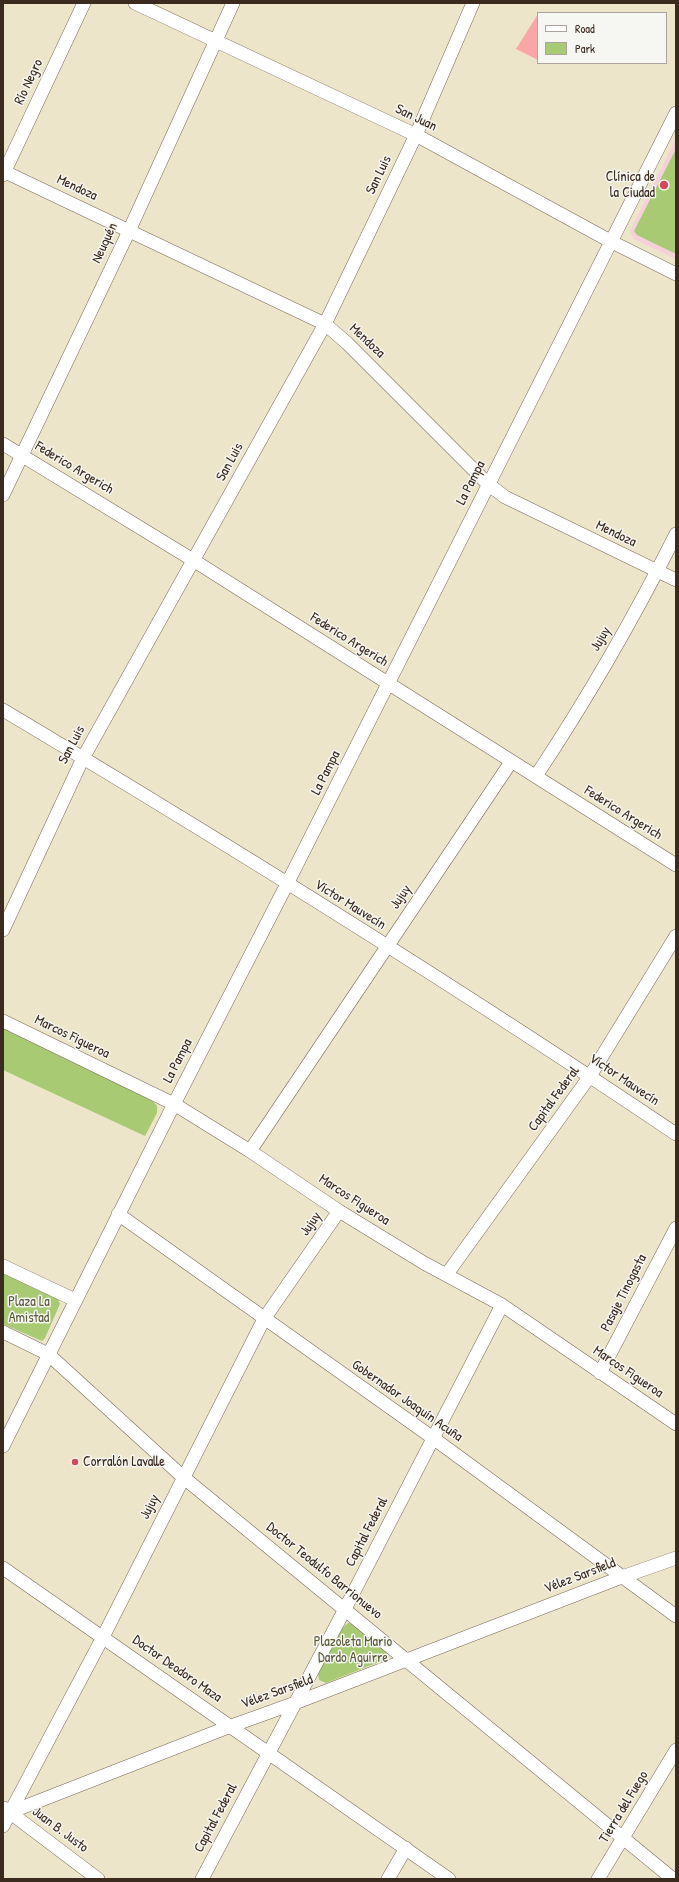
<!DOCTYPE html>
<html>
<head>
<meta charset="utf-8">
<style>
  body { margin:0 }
  #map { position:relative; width:679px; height:1882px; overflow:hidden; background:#ede5ca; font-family:"Patrick Hand",sans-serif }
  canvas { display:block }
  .frame { position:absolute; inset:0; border:4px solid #3b2a1e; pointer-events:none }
  .legend { position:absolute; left:537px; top:12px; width:130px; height:52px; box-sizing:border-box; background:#f6f6f2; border:1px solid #aba49d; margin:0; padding:5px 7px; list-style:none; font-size:12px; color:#3b2a1e }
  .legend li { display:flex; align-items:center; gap:8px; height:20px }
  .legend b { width:20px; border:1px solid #aba49d }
</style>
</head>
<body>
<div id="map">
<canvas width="679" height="1882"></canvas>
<div class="frame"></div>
<ul class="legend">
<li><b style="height:5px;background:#fff"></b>Road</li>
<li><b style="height:11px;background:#a7ca73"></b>Park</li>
</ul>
</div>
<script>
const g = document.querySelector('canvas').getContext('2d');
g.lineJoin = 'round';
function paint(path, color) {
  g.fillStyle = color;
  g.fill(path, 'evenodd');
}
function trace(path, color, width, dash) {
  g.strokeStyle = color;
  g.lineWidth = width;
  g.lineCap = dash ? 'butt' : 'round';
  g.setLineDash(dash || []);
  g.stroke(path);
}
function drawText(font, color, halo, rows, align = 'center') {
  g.font = font + ' "Patrick Hand",sans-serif';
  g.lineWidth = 3;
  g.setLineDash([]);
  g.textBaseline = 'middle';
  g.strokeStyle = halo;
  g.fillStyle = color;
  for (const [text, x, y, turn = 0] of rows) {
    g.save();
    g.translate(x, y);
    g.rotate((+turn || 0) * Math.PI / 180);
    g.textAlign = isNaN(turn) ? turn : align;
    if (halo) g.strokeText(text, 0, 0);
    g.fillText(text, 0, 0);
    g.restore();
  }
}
paint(new Path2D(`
  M676,139V259L634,239L630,231Z`), '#f5cfd9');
paint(new Path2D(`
  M676,149V254L637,235L634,231Z
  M3,1028L151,1099L157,1106V1113L145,1136L3,1070Z
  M3,1272L58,1299L60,1304L45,1338L42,1341L3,1324Z
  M348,1623L355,1624L386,1652L387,1656L384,1660L326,1683L319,1680L318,1672L342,1628Z`), '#a7ca73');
paint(new Path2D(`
  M538,14V60L516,49Z`), '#f8a7a6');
const minor = new Path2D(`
  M135,3L416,135L612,242L676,274
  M3,171L325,324L347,343L488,484L505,497L676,580
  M3,175L84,3
  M3,444L193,560L676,865
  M3,495L129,231L233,3
  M3,710C231,846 456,986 676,1134
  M536,776C587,699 634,618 676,534
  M3,930L83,758L325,324L416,135L473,3
  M3,1021L174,1104L250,1151L339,1211L424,1263L502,1305L676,1424
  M250,1151L511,762
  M118,1214L433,1438L676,1616
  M3,1266L75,1300
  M447,1274L590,1076L676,936
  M3,1332L48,1354L183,1477L673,1879
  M600,1373L676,1228
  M3,1446L174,1104L287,884L676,113
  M3,1568L449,1879
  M4,1808L98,1879
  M3,1815L231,1726L295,1703L622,1577L676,1558
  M3,1826L103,1637L264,1319L339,1211
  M202,1879L345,1609L502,1305
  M388,1879L406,1848
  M598,1879L676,1750`);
trace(minor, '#796b5a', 14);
trace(minor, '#fff', 13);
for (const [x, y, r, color] of [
  [664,185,5,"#d1495b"],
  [75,1462,4,"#d1495b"]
]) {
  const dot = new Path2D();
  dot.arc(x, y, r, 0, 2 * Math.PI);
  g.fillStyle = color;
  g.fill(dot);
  trace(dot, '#f6f6f2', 1.5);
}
drawText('14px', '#3b2a1e', '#f6f6f2', [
  ["Río Negro",29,82,-65],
  ["San Juan",416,118,26],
  ["San Luis",379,175,-64],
  ["Mendoza",77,188,25],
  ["Neuquén",105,243,-65],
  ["Mendoza",367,341,43],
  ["San Luis",230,462,-61],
  ["Federico Argerich",74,468,31],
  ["La Pampa",471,483,-63],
  ["Mendoza",616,534,26],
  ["Jujuy",601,639,-60],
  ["Federico Argerich",349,640,32],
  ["San Luis",72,745,-62],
  ["La Pampa",326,773,-63],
  ["Federico Argerich",623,813,32],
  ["Jujuy",401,897,-56],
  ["Víctor Mauvecín",350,905,32],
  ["Marcos Figueroa",72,1037,26],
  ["La Pampa",178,1061,-63],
  ["Víctor Mauvecín",624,1080,34],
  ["Capital Federal",554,1099,-54],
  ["Marcos Figueroa",354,1200,33],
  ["Jujuy",311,1224,-55],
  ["Pasaje Tinogasta",624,1293,-63],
  ["Marcos Figueroa",628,1372,34],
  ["Gobernador Joaquín Acuña",407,1401,35],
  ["Jujuy",150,1507,-63],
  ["Capital Federal",367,1532,-63],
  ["Doctor Teodulfo Barrionuevo",324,1571,39],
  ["Vélez Sarsfield",580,1576,-21],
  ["Doctor Deodoro Maza",177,1669,35],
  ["Vélez Sarsfield",277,1692,-20],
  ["Tierra del Fuego",624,1807,-59],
  ["Capital Federal",216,1818,-62],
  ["Juan B. Justo",60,1830,37]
]);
drawText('14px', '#3b2a1e', '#f6f6f2', [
  ["Clínica de",655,177],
  ["la Ciudad",655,193],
  ["Corralón Lavalle",83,1462,"left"]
], 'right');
drawText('14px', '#5b5a38', '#f6f6f2', [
  ["Plaza La",29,1302],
  ["Amistad",29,1318],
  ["Plazoleta Mario",353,1642],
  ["Dardo Aguirre",353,1658]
]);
</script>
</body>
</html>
